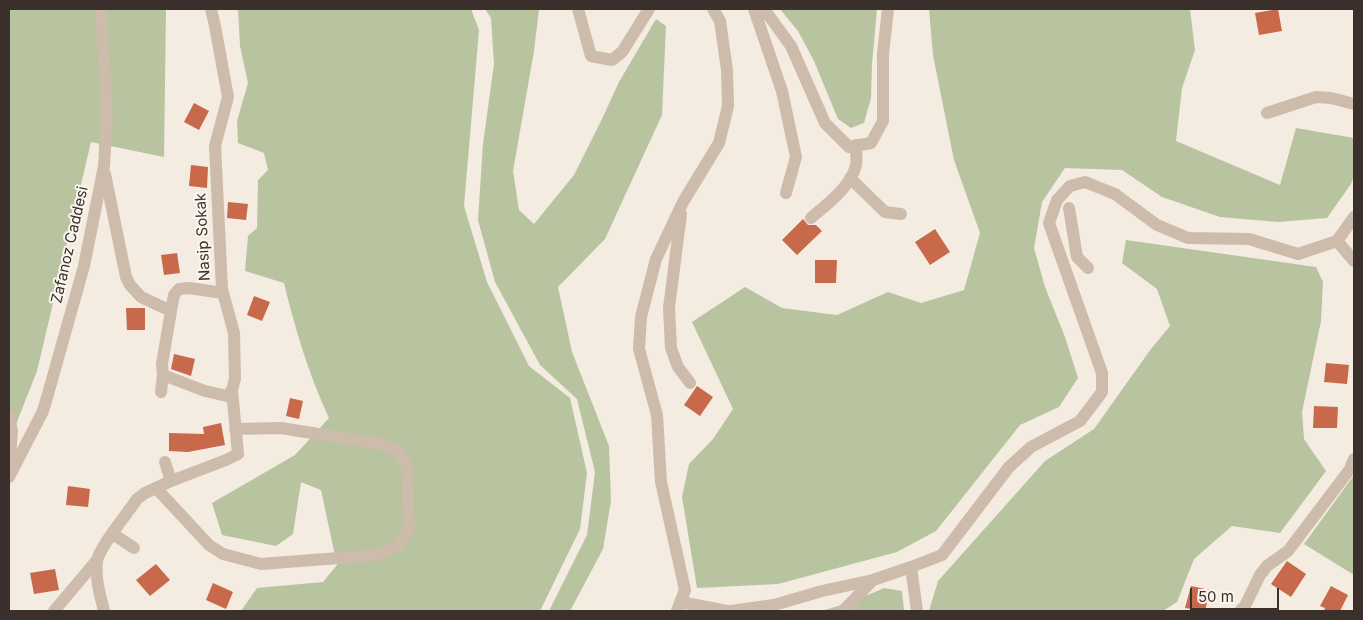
<!DOCTYPE html>
<html>
<head>
<meta charset="utf-8">
<style>
  body { margin:0 }
  #map { position:relative; width:1363px; height:620px; overflow:hidden; background:#f4ebe1; font-family:Inter,sans-serif }
  canvas { display:block }
  .frame { position:absolute; inset:0; border:10px solid #3b302b; pointer-events:none }
  .scale { position:absolute; left:1190px; top:588px; width:89px; height:22px; box-sizing:border-box; border:2px solid #3b302b; border-top:0; padding-left:6px; font-size:15px; line-height:18px; white-space:nowrap; color:#3b302b; -webkit-text-stroke:4px #fbf5ee; paint-order:stroke }
</style>
</head>
<body>
<div id="map">
<canvas width="1363" height="620"></canvas>
<div class="frame"></div>
<div class="scale">50 m</div>
</div>
<script>
const g = document.querySelector('canvas').getContext('2d');
g.lineJoin = 'round';
function paint(path, color) {
  g.fillStyle = color;
  g.fill(path, 'evenodd');
}
function trace(path, color, width, dash) {
  g.strokeStyle = color;
  g.lineWidth = width;
  g.lineCap = dash ? 'butt' : 'round';
  g.setLineDash(dash || []);
  g.stroke(path);
}
function drawText(font, color, halo, rows, align = 'center') {
  g.font = font + ' Inter,sans-serif';
  g.lineWidth = 4;
  g.setLineDash([]);
  g.textBaseline = 'middle';
  g.strokeStyle = halo;
  g.fillStyle = color;
  for (const [text, x, y, turn = 0] of rows) {
    g.save();
    g.translate(x, y);
    g.rotate((+turn || 0) * Math.PI / 180);
    g.textAlign = isNaN(turn) ? turn : align;
    if (halo) g.strokeText(text, 0, 0);
    g.fillText(text, 0, 0);
    g.restore();
  }
}
paint(new Path2D(`
  M9,9H166L164,157L91,142L37,371L9,442Z
  M238,9H471L479,30L464,206L487,282L529,366L570,398L587,473L580,529L540,611H241L257,588L323,582L337,565L321,490L301,482L293,534L276,546L222,535L212,503L295,455L329,418C309,375 295,329 284,283L245,271L248,236L257,228L258,180L268,170L264,153L238,143L237,121L248,83L240,46Z
  M485,9H539L534,51L513,171L519,210L534,224L574,175L602,119L619,82L656,19L666,26L662,115L605,239L558,287L572,352L609,446L611,501L603,549L570,611H549L587,535L595,472L577,399L540,365L495,282L478,220L483,144L494,64L491,18Z
  M780,9H877L872,64L871,98L864,123L851,128L838,119L814,61L798,31Z
  M929,9H1190L1195,50L1182,88L1176,141L1280,185L1296,128L1354,138V176L1351,184L1327,218L1278,222L1220,217L1162,197L1122,170L1065,168L1042,202L1034,248L1045,287L1065,337L1078,378L1059,407L1020,425L936,531L897,552L778,584L697,588L682,497L689,464L713,439L733,409L692,322L745,287L782,308L837,315L888,292L921,303L964,290L980,233L954,160L933,55Z
  M1126,240L1316,267L1323,282L1321,321L1302,412L1304,439L1326,471L1280,533L1232,526L1194,559L1177,602L1163,611H929L938,581L1045,461L1094,429L1151,349L1170,326L1157,289L1122,263Z
  M1354,475V575L1304,544Z
  M884,588L902,591L904,611H822L854,601Z`), '#b8c4a0');
paint(new Path2D(`
  M1278,9L1282,31L1259,35L1255,13Z
  M194,103L209,111L199,130L184,122Z
  M191,165L208,167L207,188L189,186Z
  M228,202L248,204L246,220L227,218Z
  M803,219L808,225H816L822,231L797,255L782,240Z
  M935,229L950,252L930,265L915,242Z
  M177,253L180,273L164,275L161,255Z
  M815,260H837L836,283H815Z
  M254,296L270,302L262,321L247,315Z
  M126,308H145V330H127Z
  M174,354L195,359L191,376L171,369Z
  M1326,363L1349,365L1347,384L1324,382Z
  M697,386L713,397L700,416L684,405Z
  M290,398L303,401L299,419L286,416Z
  M1314,406L1338,407L1337,428H1313Z
  M221,423L225,445L188,452L169,451V433L204,434L203,427Z
  M68,486L90,489L88,507L66,505Z
  M1287,561L1306,574L1291,597L1271,584Z
  M156,564L170,580L150,596L136,580Z
  M55,569L59,590L34,594L30,573Z
  M213,583L233,592L226,609L206,600Z
  M1191,586L1210,590L1205,611L1185,608Z
  M1331,586L1348,595L1340,611H1324L1325,608L1320,606Z`), '#c8694b');
trace(new Path2D(`
  M578,9L591,56L612,60L622,52L649,9
  M754,9L782,91L796,157L786,193
  M764,9L791,46L825,123L849,147L871,143L883,121V54L888,9
  M1267,113L1316,97L1331,98L1354,104
  M105,174L126,277L130,285L141,297L171,311L162,364L163,375L161,392
  M850,178L885,212L901,214
  M1069,208L1077,257L1088,268
  M681,214L669,308L671,348L678,367L690,383
  M811,218C827,204 851,187 856,165C857,159 856,151 856,145
  M1337,241L1354,261
  M171,311L174,295L179,289L189,288L223,293
  M163,375L205,391L227,396L232,390L235,379L234,333L222,289L215,146L228,97L215,26L211,9
  M9,416L12,431L9,468
  M9,477L43,411L48,394L84,266L104,166L107,114L101,9
  M171,481L226,460L238,454L232,390
  M156,488L209,545L223,554L261,564L377,555L398,546L409,530L407,466L399,452L380,444L281,428L235,429
  M113,534L134,548
  M911,567L917,611
  M680,602L727,611
  M54,611L97,560
  M104,611C100,595 95,578 97,561C99,547 128,513 137,499L145,493L171,481L165,462
  M677,611L685,590L661,482L657,415L639,349L641,317L656,259L683,202L719,143L728,106L727,70L720,21L713,9
  M731,611L774,605L822,591L873,580L911,567L942,555L1009,467L1031,447L1080,421L1102,392V373L1049,223L1057,200L1070,186L1085,182L1115,194L1157,225L1188,238L1249,239L1298,254L1337,241L1354,217
  M843,611L873,580
  M1240,611L1245,606L1260,575L1267,566L1288,551L1350,469L1354,459`), '#cdbbac', 12);
drawText('15px', '#3b302b', '#fbf5ee', [
  ["Nasip Sokak",203,237,-93],
  ["Zafanoz Caddesi",70,245,-77]
]);
</script>
</body>
</html>
